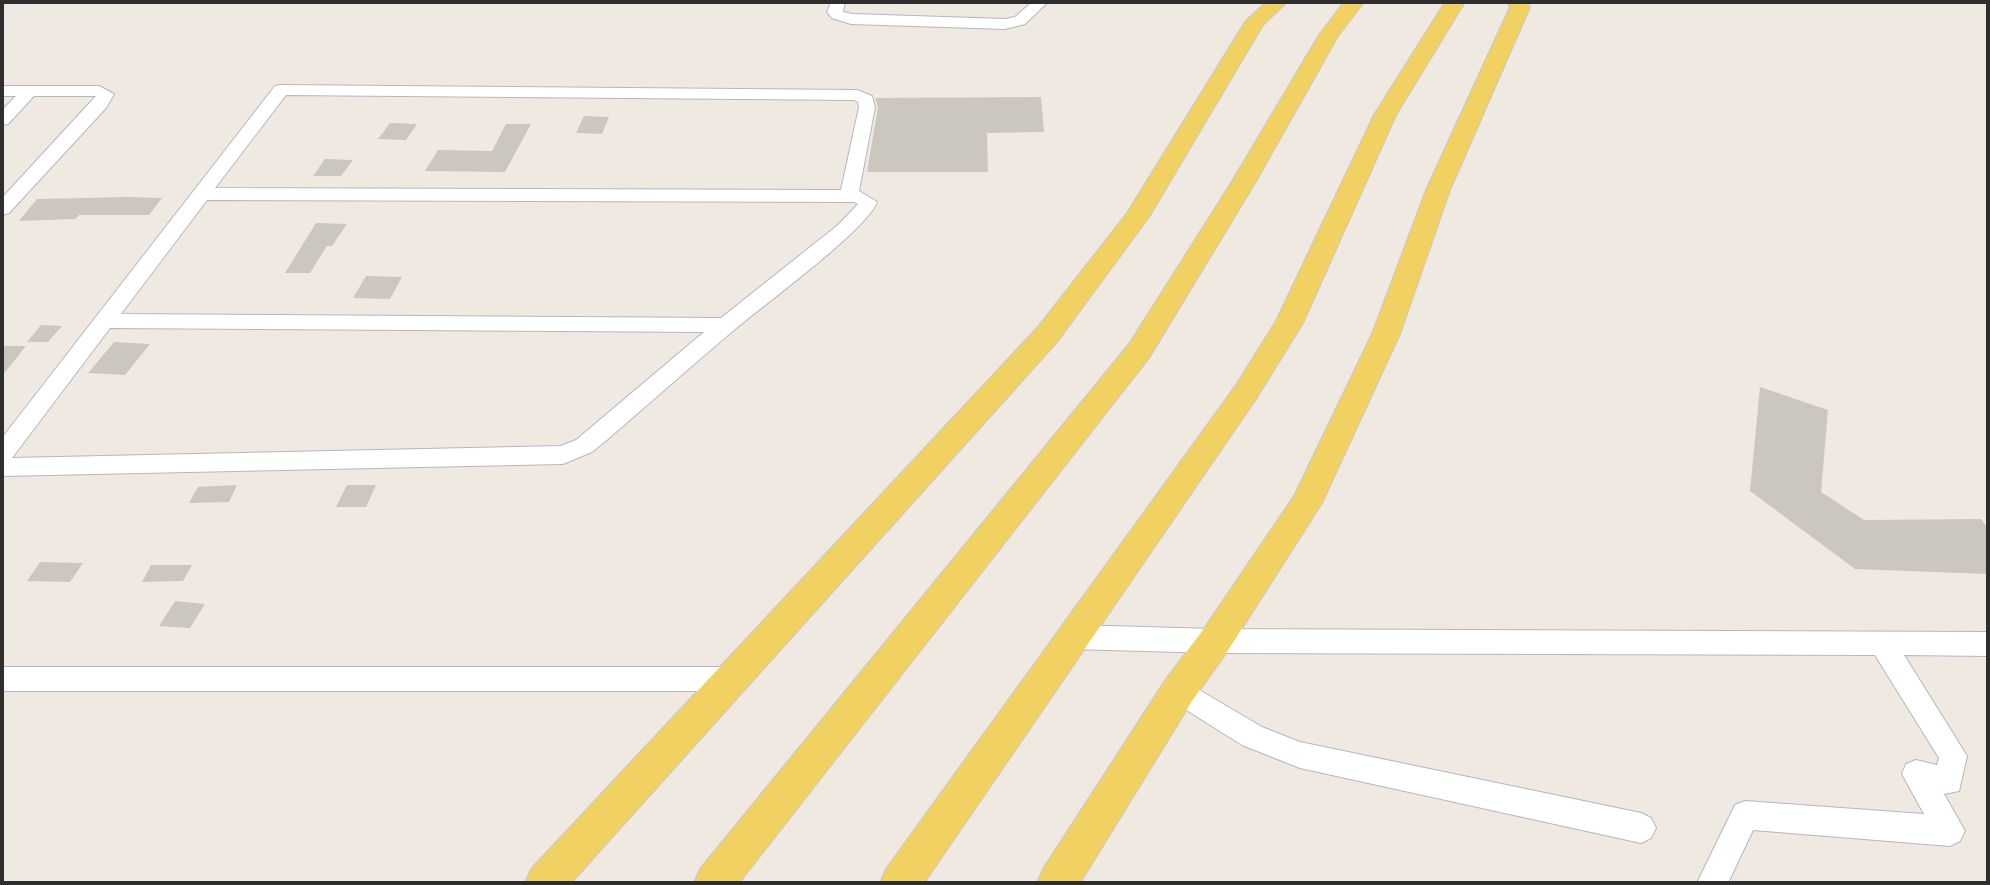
<!DOCTYPE html>
<html>
<head>
<meta charset="utf-8">
<style>
  body { margin:0 }
  #map { position:relative; width:1990px; height:885px; overflow:hidden; background:#efe9e1; font-family:"IBM Plex Sans",sans-serif }
  canvas { display:block }
  .frame { position:absolute; inset:0; border:4px solid #2e2e2e; pointer-events:none }
</style>
</head>
<body>
<div id="map">
<canvas width="1990" height="885"></canvas>
<div class="frame"></div>
</div>
<script>
const g = document.querySelector('canvas').getContext('2d');
g.lineJoin = 'round';
function paint(path, color) {
  g.fillStyle = color;
  g.fill(path, 'evenodd');
}
function trace(path, color, width, dash) {
  g.strokeStyle = color;
  g.lineWidth = width;
  g.lineCap = dash ? 'butt' : 'round';
  g.setLineDash(dash || []);
  g.stroke(path);
}
paint(new Path2D(`
  M1041,97L1044,132L987,133L988,172H867L878,107L875,98Z
  M584,116L609,117L602,134L576,133Z
  M390,123L417,124L406,140L378,139Z
  M506,124H531L505,172L425,171L438,150L492,151Z
  M325,159L353,160L341,176H313Z
  M128,197L162,198L149,215H79L75,219L19,221L37,199Z
  M316,223L347,224L332,246H327L310,273H285Z
  M366,276L402,277L390,299L353,298Z
  M41,325L62,326L48,342H27Z
  M114,342L150,344L125,375L88,373Z
  M2,346H26L2,376Z
  M1760,387L1828,410L1821,492L1864,520L1981,519L1988,529V574L1855,569L1750,491Z
  M237,485L229,502L189,503L198,487Z
  M347,485H376L366,507H336Z
  M40,562L83,563L70,582L27,581Z
  M151,565H192L183,581L142,582Z
  M175,601L205,604L190,628L159,626Z`), '#cbc7bf');
const minor = new Path2D(`
  M831,2H845L843,12L852,14L1005,19L1015,17L1032,2H1048L1025,24L1005,29L851,24L832,18L827,12Z
  M281,85L857,90L872,96L875,107L859,191L877,202C868,229 761,307 734,330C691,366 650,403 608,439L592,452L563,464L2,476V438L275,86ZM286,95L854,100L858,102L859,107L841,190L215,188ZM207,200L854,202L858,204L838,225L721,318L121,314ZM110,328L704,332L576,440L561,446L12,458Z
  M2,86H99L114,94L106,108L9,213L2,215V198L96,96H34L8,124L2,125V110L16,96H2Z
  M1072,625L1215,629L1988,632V656L1904,655L1967,756L1959,791L1944,794L1965,831L1960,841L1950,846L1753,830L1728,883H1697L1735,805L1745,801L1924,814L1902,774L1906,764L1916,760L1937,765L1939,758L1875,655L1215,653L1072,649L1063,645L1059,637L1063,629Z
  M2,667H733L743,670L746,679L743,688L733,691H2Z
  M1179,678L1262,727L1300,742L1641,813L1651,818L1656,828L1651,838L1641,843L1300,768L1242,745L1169,699L1165,690L1169,681Z`);
const major = new Path2D(`
  M1266,2H1287L1263,25L1149,217L1057,342L571,883H525L531,869L1037,328L1127,213L1245,22Z
  M1344,2H1364L1338,36L1255,183L1149,358L739,883H694L700,869L1129,344L1231,183L1319,35Z
  M1445,2H1465L1396,115L1303,323L1256,399L924,883H880L886,869L1236,385L1276,321L1374,115Z
  M1507,2H1527L1530,7L1450,190L1400,334L1322,503L1227,652L1192,701L1080,883H1037L1043,869L1166,679L1203,630L1294,496L1372,334L1426,190L1510,7Z`);
trace(minor, '#b4b7c1', 2);
trace(major, '#c9c9c9', 2);
paint(minor, '#fff');
paint(major, '#f2d163');
</script>
</body>
</html>
